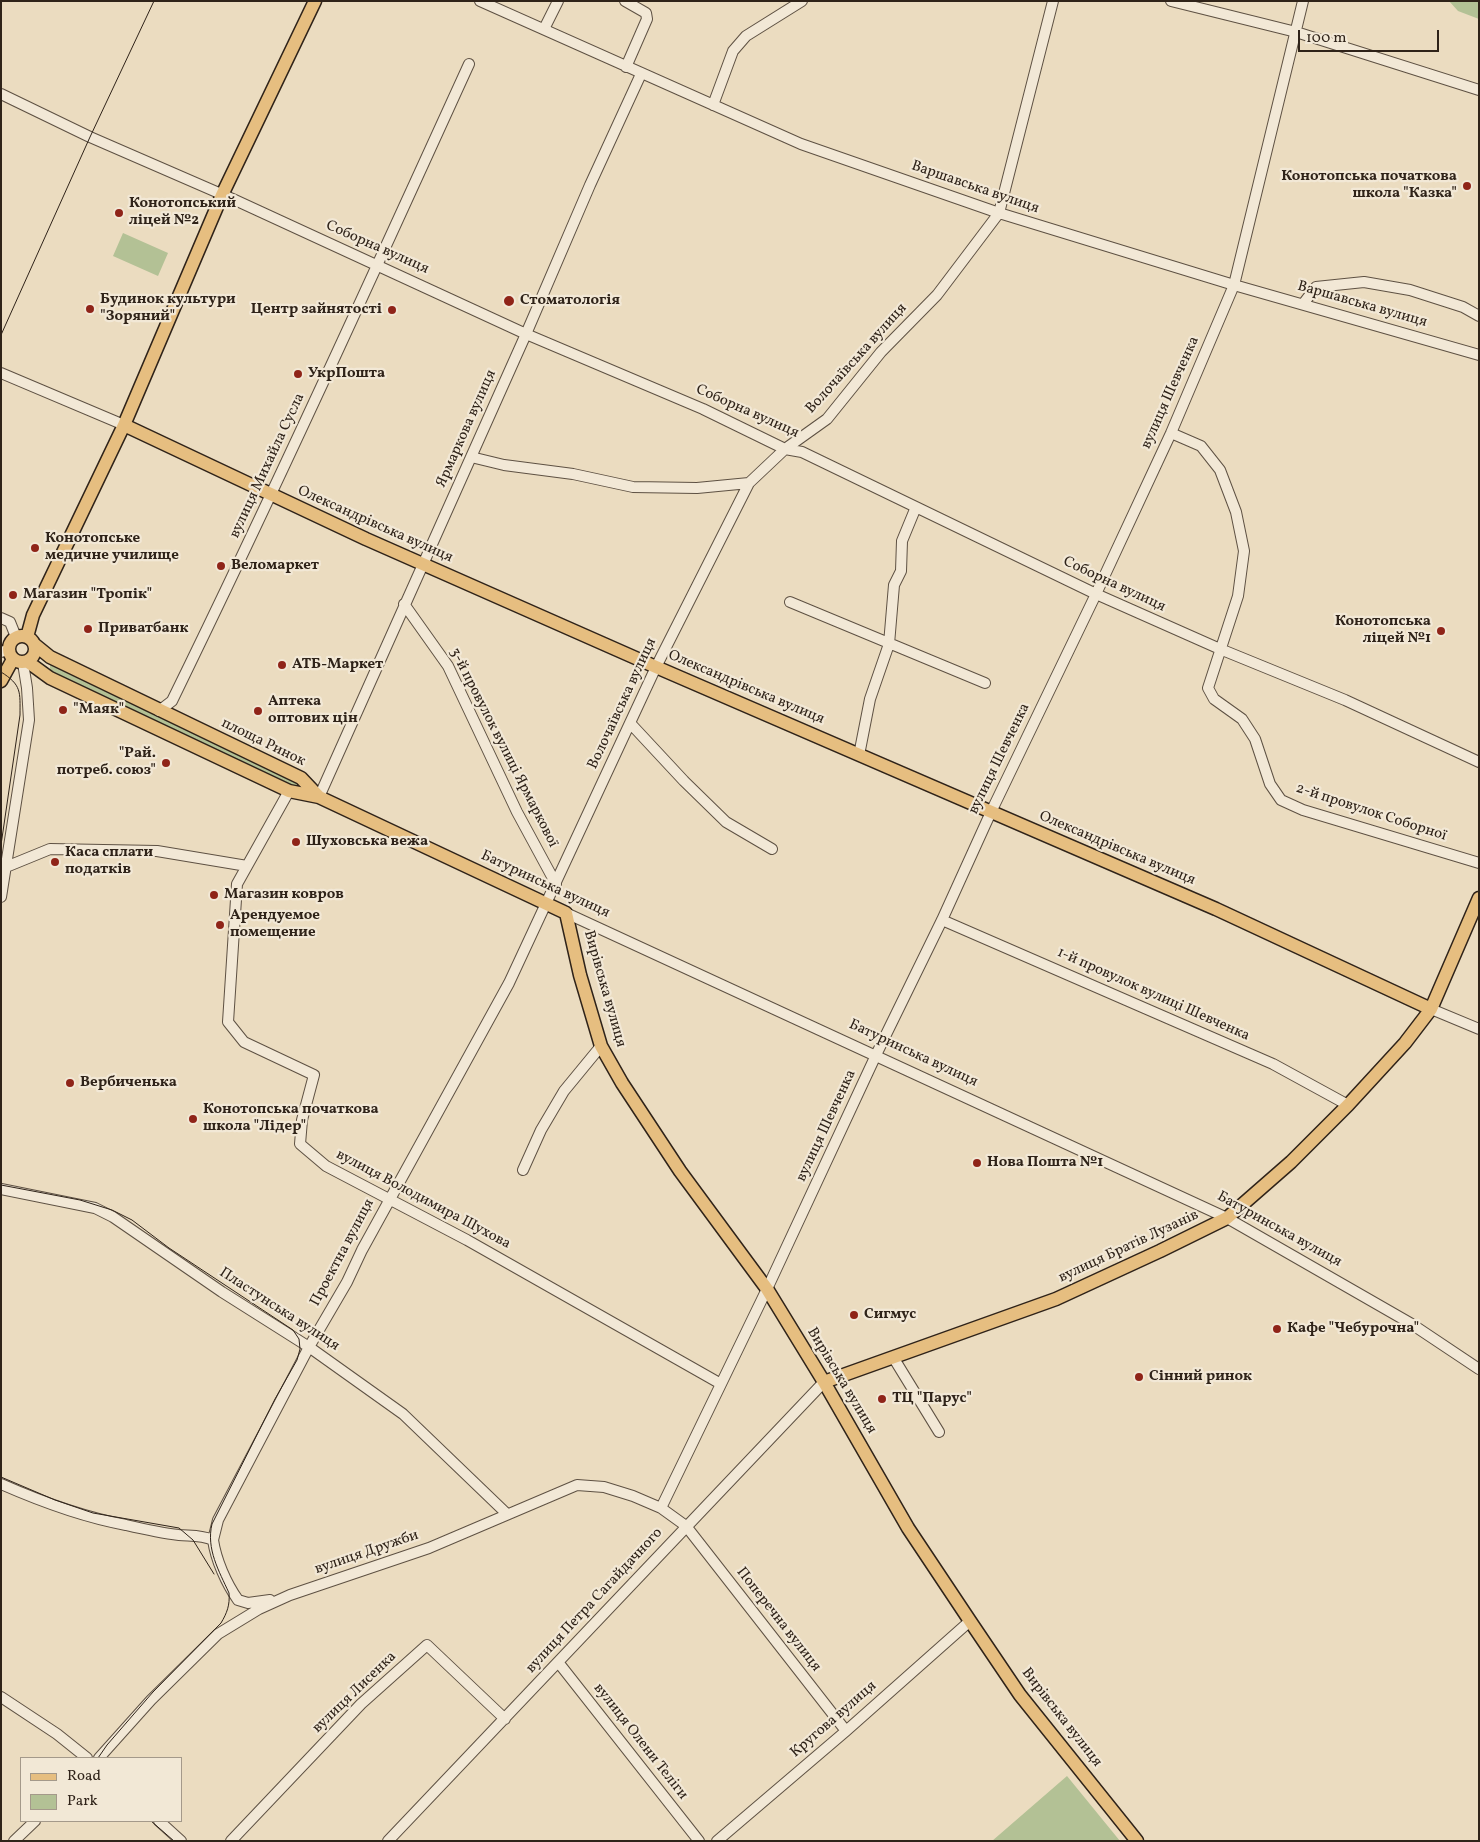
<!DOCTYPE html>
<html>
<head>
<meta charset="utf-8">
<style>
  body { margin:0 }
  #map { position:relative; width:1480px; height:1842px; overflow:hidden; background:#ebdcc0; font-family:Vollkorn,serif }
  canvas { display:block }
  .frame { position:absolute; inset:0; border:2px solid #2f2319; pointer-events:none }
  .legend { position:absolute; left:20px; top:1757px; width:162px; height:65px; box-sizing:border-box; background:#f2e8d6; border:1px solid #a4998a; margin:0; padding:6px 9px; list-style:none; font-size:15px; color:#2f2319 }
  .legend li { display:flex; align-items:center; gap:10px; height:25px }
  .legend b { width:25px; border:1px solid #a4998a }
  .scale { position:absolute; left:1298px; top:30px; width:141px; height:22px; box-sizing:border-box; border:2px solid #2f2319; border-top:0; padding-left:6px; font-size:15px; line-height:18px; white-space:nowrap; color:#2f2319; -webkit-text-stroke:4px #f2e8d6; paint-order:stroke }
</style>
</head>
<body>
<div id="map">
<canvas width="1480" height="1842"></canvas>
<div class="frame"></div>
<ul class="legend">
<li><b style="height:6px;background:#e6be80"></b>Road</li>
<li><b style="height:14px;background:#b3c195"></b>Park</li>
</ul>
<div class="scale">100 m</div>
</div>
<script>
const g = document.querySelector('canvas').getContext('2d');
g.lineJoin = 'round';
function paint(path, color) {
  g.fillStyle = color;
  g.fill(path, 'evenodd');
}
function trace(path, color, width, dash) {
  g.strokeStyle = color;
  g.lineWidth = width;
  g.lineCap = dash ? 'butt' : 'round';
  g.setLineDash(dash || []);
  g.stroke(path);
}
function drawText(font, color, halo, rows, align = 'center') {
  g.font = font + ' Vollkorn,serif';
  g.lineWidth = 4.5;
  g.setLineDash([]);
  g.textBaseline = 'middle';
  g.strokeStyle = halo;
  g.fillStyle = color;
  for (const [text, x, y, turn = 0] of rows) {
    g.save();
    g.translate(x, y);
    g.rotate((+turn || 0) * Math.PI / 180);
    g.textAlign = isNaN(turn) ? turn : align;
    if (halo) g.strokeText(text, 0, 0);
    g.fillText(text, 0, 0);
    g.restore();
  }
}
paint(new Path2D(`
  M1449,1H1479V19L1458,11Z
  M123,233L168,253L158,276L113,256Z
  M50,665L298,784V787L296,789L50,672Z
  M1067,1776L1120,1841H992Z`), '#b3c195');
const minor = new Path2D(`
  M480,1L801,144L999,213L1234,285L1479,355
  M625,1L646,13L647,19L626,67
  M1171,1L1296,32L1479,90
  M544,29L558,1
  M1,94L90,137L235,200L526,334L703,409L785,449L802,452L1096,594L1220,649L1345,700L1479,762
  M713,105L733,51L746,36L802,1
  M1303,304L1316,287L1364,282L1410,290L1463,307L1479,316
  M1,373L124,425
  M1171,433L1201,446L1220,470L1236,512L1244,551L1238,596L1208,688L1214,699L1242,719L1255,739L1270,784L1281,800L1303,810L1479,863
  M471,457L504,465L573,474L633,487L697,488L749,483
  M790,602L985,683
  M404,604L448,666L517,812L556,884
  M1,618L10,622L16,637
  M1,652L8,650
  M159,711L172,701C275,490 372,277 469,64
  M630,723L684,781L726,822L772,849
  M859,755L870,699L889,644L894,585L901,571L902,541L916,507
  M289,791L237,884L228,1022L244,1042L314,1075L302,1120L300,1144L326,1166L467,1240L721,1384
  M319,797L526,334L590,185L641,74
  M6,867L50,849L157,851L247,866
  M1,897L29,720L27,688L23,663
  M566,913L1227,1218L1410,1323L1479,1369
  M942,920L1273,1064L1348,1105
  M1431,1009L1479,1029
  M523,1170L541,1130L564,1091L601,1046
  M1,1189L95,1208L113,1217L222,1292L309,1347L403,1414L507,1514
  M893,1357L939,1432
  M1,1484C42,1502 82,1517 126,1525C143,1529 161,1533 179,1535C191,1536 202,1535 213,1540C216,1560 226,1583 238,1600L248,1603L270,1600
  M661,1508L767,1289L876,1055L942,920L991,812L1096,594L1171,433L1234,285L1303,1
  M213,1540L218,1520L309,1347L347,1282L362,1250L509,983L656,667L749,483L785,449L827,419L881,352L937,295L999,213L1053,1
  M558,1662L699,1841
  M1,1697L57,1734L87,1758
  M99,1758L151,1700L218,1634L259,1609L290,1595L429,1548L577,1485L604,1487L633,1496L661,1508L686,1526L846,1731
  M159,1821L181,1841
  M14,1841L35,1821
  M231,1841L361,1704L427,1645L505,1719
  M388,1841L824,1382
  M717,1841L846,1731L970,1621`);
const major = new Path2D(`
  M124,425L366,539L656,667L1216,909L1431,1009
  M9 649a13 13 0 1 1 26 0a13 13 0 1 1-26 0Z
  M27,637L33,615L124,425L222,195L315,1
  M34,644L50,657L301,778L319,797
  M28,662L50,678L289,791L319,797L566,913L580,975L601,1046L622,1083L680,1171L767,1289L824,1382L908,1528L970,1621L1020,1695L1137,1841
  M1,681L13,659
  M824,1382L1056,1299L1160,1251L1227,1218L1291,1162L1348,1105L1405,1043L1431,1009L1479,898`);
trace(minor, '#5e5143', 12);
trace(major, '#2f2319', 15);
trace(minor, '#f2e8d6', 10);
trace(major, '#e6be80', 12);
trace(new Path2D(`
  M1,335L90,137L154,1
  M1,672C22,685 20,692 20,715L1,845
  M1,1185L80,1200L112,1210L132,1220L169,1248L293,1330L299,1339L300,1349L297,1360L275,1399L212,1524C206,1549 219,1571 229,1593C230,1605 227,1613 221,1623L153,1692L107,1745L98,1758
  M1,1477L55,1500L93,1513L179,1528L193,1540L214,1574
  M151,1821L174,1841`), '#2f2319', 1);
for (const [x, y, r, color] of [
  [1467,186,5,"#8f2418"],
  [119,213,5,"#8f2418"],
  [509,301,6,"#8f2418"],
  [90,309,5,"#8f2418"],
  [392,310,5,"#8f2418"],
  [298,374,5,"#8f2418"],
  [35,548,5,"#8f2418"],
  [221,566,5,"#8f2418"],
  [13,595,5,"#8f2418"],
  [88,629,5,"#8f2418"],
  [1441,631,5,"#8f2418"],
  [282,665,5,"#8f2418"],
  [63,710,5,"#8f2418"],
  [258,711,5,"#8f2418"],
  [166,763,5,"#8f2418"],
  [296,842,5,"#8f2418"],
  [55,862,5,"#8f2418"],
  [214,895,5,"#8f2418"],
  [220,925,5,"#8f2418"],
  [70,1083,5,"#8f2418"],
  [193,1119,5,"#8f2418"],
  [977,1163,5,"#8f2418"],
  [854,1315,5,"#8f2418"],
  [1277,1329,5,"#8f2418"],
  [1139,1377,5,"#8f2418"],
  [882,1399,5,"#8f2418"]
]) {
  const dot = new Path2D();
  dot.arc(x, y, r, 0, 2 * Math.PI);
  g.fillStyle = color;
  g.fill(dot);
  trace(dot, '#f2e8d6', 2);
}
drawText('bold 15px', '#2f2319', '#f2e8d6', [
  ["Конотопська початкова",1457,177,"right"],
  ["школа \"Казка\"",1457,194,"right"],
  ["Конотопський",129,204],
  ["ліцей №2",129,221],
  ["Будинок культури",100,300],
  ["\"Зоряний\"",100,317],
  ["Стоматологія",520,301],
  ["Центр зайнятості",382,310,"right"],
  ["УкрПошта",308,374],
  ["Конотопське",45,539],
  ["медичне училище",45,556],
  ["Веломаркет",231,566],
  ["Магазин \"Тропік\"",23,595],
  ["Конотопська",1431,622,"right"],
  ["ліцей №1",1431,639,"right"],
  ["Приватбанк",98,629],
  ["АТБ-Маркет",292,665],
  ["Аптека",268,702],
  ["оптових цін",268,719],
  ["\"Маяк\"",73,710],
  ["\"Рай.",156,754,"right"],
  ["потреб. союз\"",156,771,"right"],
  ["Шуховська вежа",306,842],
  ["Каса сплати",65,853],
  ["податків",65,870],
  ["Магазин ковров",224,895],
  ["Арендуемое",230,916],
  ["помещение",230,933],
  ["Вербиченька",80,1083],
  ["Конотопська початкова",203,1110],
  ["школа \"Лідер\"",203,1127],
  ["Нова Пошта №1",987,1163],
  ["Сигмус",864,1315],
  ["Кафе \"Чебурочна\"",1287,1329],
  ["Сінний ринок",1149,1377],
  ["ТЦ \"Парус\"",892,1399]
], 'left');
drawText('15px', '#2f2319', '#f2e8d6', [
  ["Варшавська вулиця",975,188,19],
  ["Соборна вулиця",377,248,24],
  ["Варшавська вулиця",1362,305,16],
  ["Волочаївська вулиця",857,359,-48],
  ["вулиця Шевченка",1171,393,-66],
  ["Соборна вулиця",747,412,24],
  ["Ярмаркова вулиця",467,429,-66],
  ["вулиця Михайла Сусла",268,466,-65],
  ["Олександрівська вулиця",375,525,24],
  ["Соборна вулиця",1114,585,25],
  ["Олександрівська вулиця",746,688,23],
  ["Волочаївська вулиця",623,704,-65],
  ["площа Ринок",263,743,26],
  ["3-й провулок вулиці Ярмаркової",503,748,63],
  ["вулиця Шевченка",1000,759,-64],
  ["2-й провулок Соборної",1371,813,18],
  ["Олександрівська вулиця",1117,849,23],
  ["Батуринська вулиця",545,885,25],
  ["Вирівська вулиця",604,989,74],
  ["1-й провулок вулиці Шевченка",1153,995,24],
  ["Батуринська вулиця",913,1054,25],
  ["вулиця Шевченка",827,1126,-65],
  ["вулиця Володимира Шухова",423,1200,28],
  ["Батуринська вулиця",1279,1230,29],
  ["вулиця Братів Лузанів",1129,1247,-25],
  ["Проектна вулиця",343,1253,-62],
  ["Пластунська вулиця",279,1310,33],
  ["Вирівська вулиця",841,1381,59],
  ["вулиця Дружби",367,1553,-19],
  ["вулиця Петра Сагайдачного",595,1601,-47],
  ["Поперечна вулиця",778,1620,52],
  ["вулиця Лисенка",355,1693,-44],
  ["Вирівська вулиця",1061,1718,52],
  ["Кругова вулиця",834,1720,-41],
  ["вулиця Олени Теліги",640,1742,52]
]);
</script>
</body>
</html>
